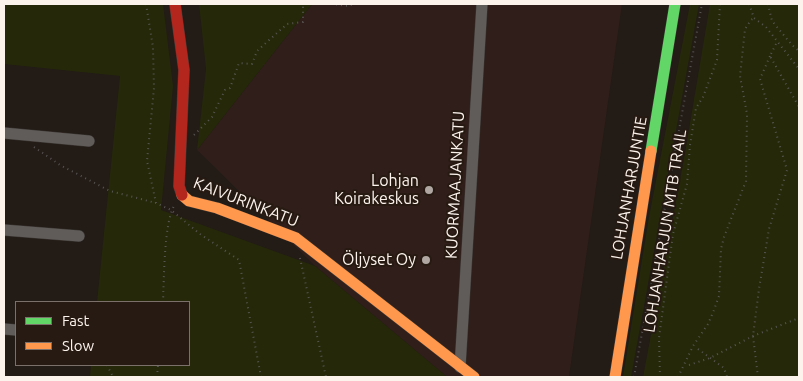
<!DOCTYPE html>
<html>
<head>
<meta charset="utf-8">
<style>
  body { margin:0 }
  #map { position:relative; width:803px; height:381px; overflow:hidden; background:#221b16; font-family:Ubuntu,sans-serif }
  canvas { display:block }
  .frame { position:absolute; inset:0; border:5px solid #fcf3ed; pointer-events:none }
  .legend { position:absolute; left:15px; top:301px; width:175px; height:65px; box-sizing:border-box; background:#261a12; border:1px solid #7c716a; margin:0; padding:6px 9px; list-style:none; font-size:15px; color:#fcf3ed }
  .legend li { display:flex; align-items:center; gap:10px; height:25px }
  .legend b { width:25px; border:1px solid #7c716a }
</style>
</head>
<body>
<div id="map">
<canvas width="803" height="381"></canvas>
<div class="frame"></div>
<ul class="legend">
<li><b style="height:6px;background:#63d668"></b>Fast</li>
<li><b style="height:6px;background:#ff974d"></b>Slow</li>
</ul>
</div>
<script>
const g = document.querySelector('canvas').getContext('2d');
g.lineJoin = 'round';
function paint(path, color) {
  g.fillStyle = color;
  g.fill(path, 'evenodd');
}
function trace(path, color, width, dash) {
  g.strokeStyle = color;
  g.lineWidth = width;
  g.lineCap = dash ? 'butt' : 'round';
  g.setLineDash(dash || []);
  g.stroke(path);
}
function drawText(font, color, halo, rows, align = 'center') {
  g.font = font + ' Ubuntu,sans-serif';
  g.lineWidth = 4;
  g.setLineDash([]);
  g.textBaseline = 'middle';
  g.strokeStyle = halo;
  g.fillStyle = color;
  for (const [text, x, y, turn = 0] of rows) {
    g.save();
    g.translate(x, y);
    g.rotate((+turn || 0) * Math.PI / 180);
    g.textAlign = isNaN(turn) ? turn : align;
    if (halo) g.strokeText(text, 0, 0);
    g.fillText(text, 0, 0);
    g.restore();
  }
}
paint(new Path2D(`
  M312,4H622L569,377H447L315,266L197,150Z`), '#2f1e19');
paint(new Path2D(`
  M4,4H163L173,86L161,210L315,266L447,377H90L91,365H189V302H97L120,76L4,64Z
  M199,4H312L197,150L206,69Z
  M690,4H699L631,377H623L649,217Z
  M710,4H799V377H643L685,153Z`), '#25290a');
const street = new Path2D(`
  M4,133L89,141
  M4,230L79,236
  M4,329L16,330
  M460,367L482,4`);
const fast = new Path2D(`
  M651,151L675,4`);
const slow = new Path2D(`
  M182,195L189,201L217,208L296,238L474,377
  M615,377L651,151`);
const jam = new Path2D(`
  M175,4L184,70L179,186L182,195`);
trace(street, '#3b3531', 12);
trace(fast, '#3b3531', 12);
trace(slow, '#3b3531', 12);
trace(jam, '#3b3531', 12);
trace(new Path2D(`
  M146,4L153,47L154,88L147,161L156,203L171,210L200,234L239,260L261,377
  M331,4L350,6L352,4
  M749,4L754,18L766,27L799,69
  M768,4L772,21L792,45L799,51
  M776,44L770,56L799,107
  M194,135L212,117L225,90L230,88L239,63L252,64L257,51L287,24L303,22V4
  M34,147L60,165L110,191L156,203
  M300,258L326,377
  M163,302C164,280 164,223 174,206
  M698,349L724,368L727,377
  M107,365L113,377
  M689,365L710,358L753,336L799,318
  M157,377L158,365
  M634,377L702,4
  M660,377L659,338L673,234L687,184L690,145L696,108L703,97L717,60L720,4
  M678,377L693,346L708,324L714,310L719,296L721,249L724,237L746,181L747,114L740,76L745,29L751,20L754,18
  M758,377L753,336L759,289L769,229L787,170L760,79L770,56`), '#595552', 2, [1, 4]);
trace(street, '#5f5c5a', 11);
trace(fast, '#63d668', 11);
trace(slow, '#ff974d', 11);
trace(jam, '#b3261e', 11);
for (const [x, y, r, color] of [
  [429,190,5,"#b0a7a2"],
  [426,260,5,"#b0a7a2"]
]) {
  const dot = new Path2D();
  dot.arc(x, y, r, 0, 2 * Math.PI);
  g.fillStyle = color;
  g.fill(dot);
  trace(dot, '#261a12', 2);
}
drawText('16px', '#fcf3ed', '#261a12', [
  ["Lohjan",419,181],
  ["Koirakeskus",419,199],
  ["Öljyset Oy",416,260]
], 'right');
drawText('16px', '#fcf3ed', '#261a12', [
  ["KUORMAAJANKATU",455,185,-87],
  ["LOHJANHARJUNTIE",629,188,-80],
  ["KAIVURINKATU",246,202,21],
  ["LOHJANHARJUN MTB TRAIL",665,231,-81]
]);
</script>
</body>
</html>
